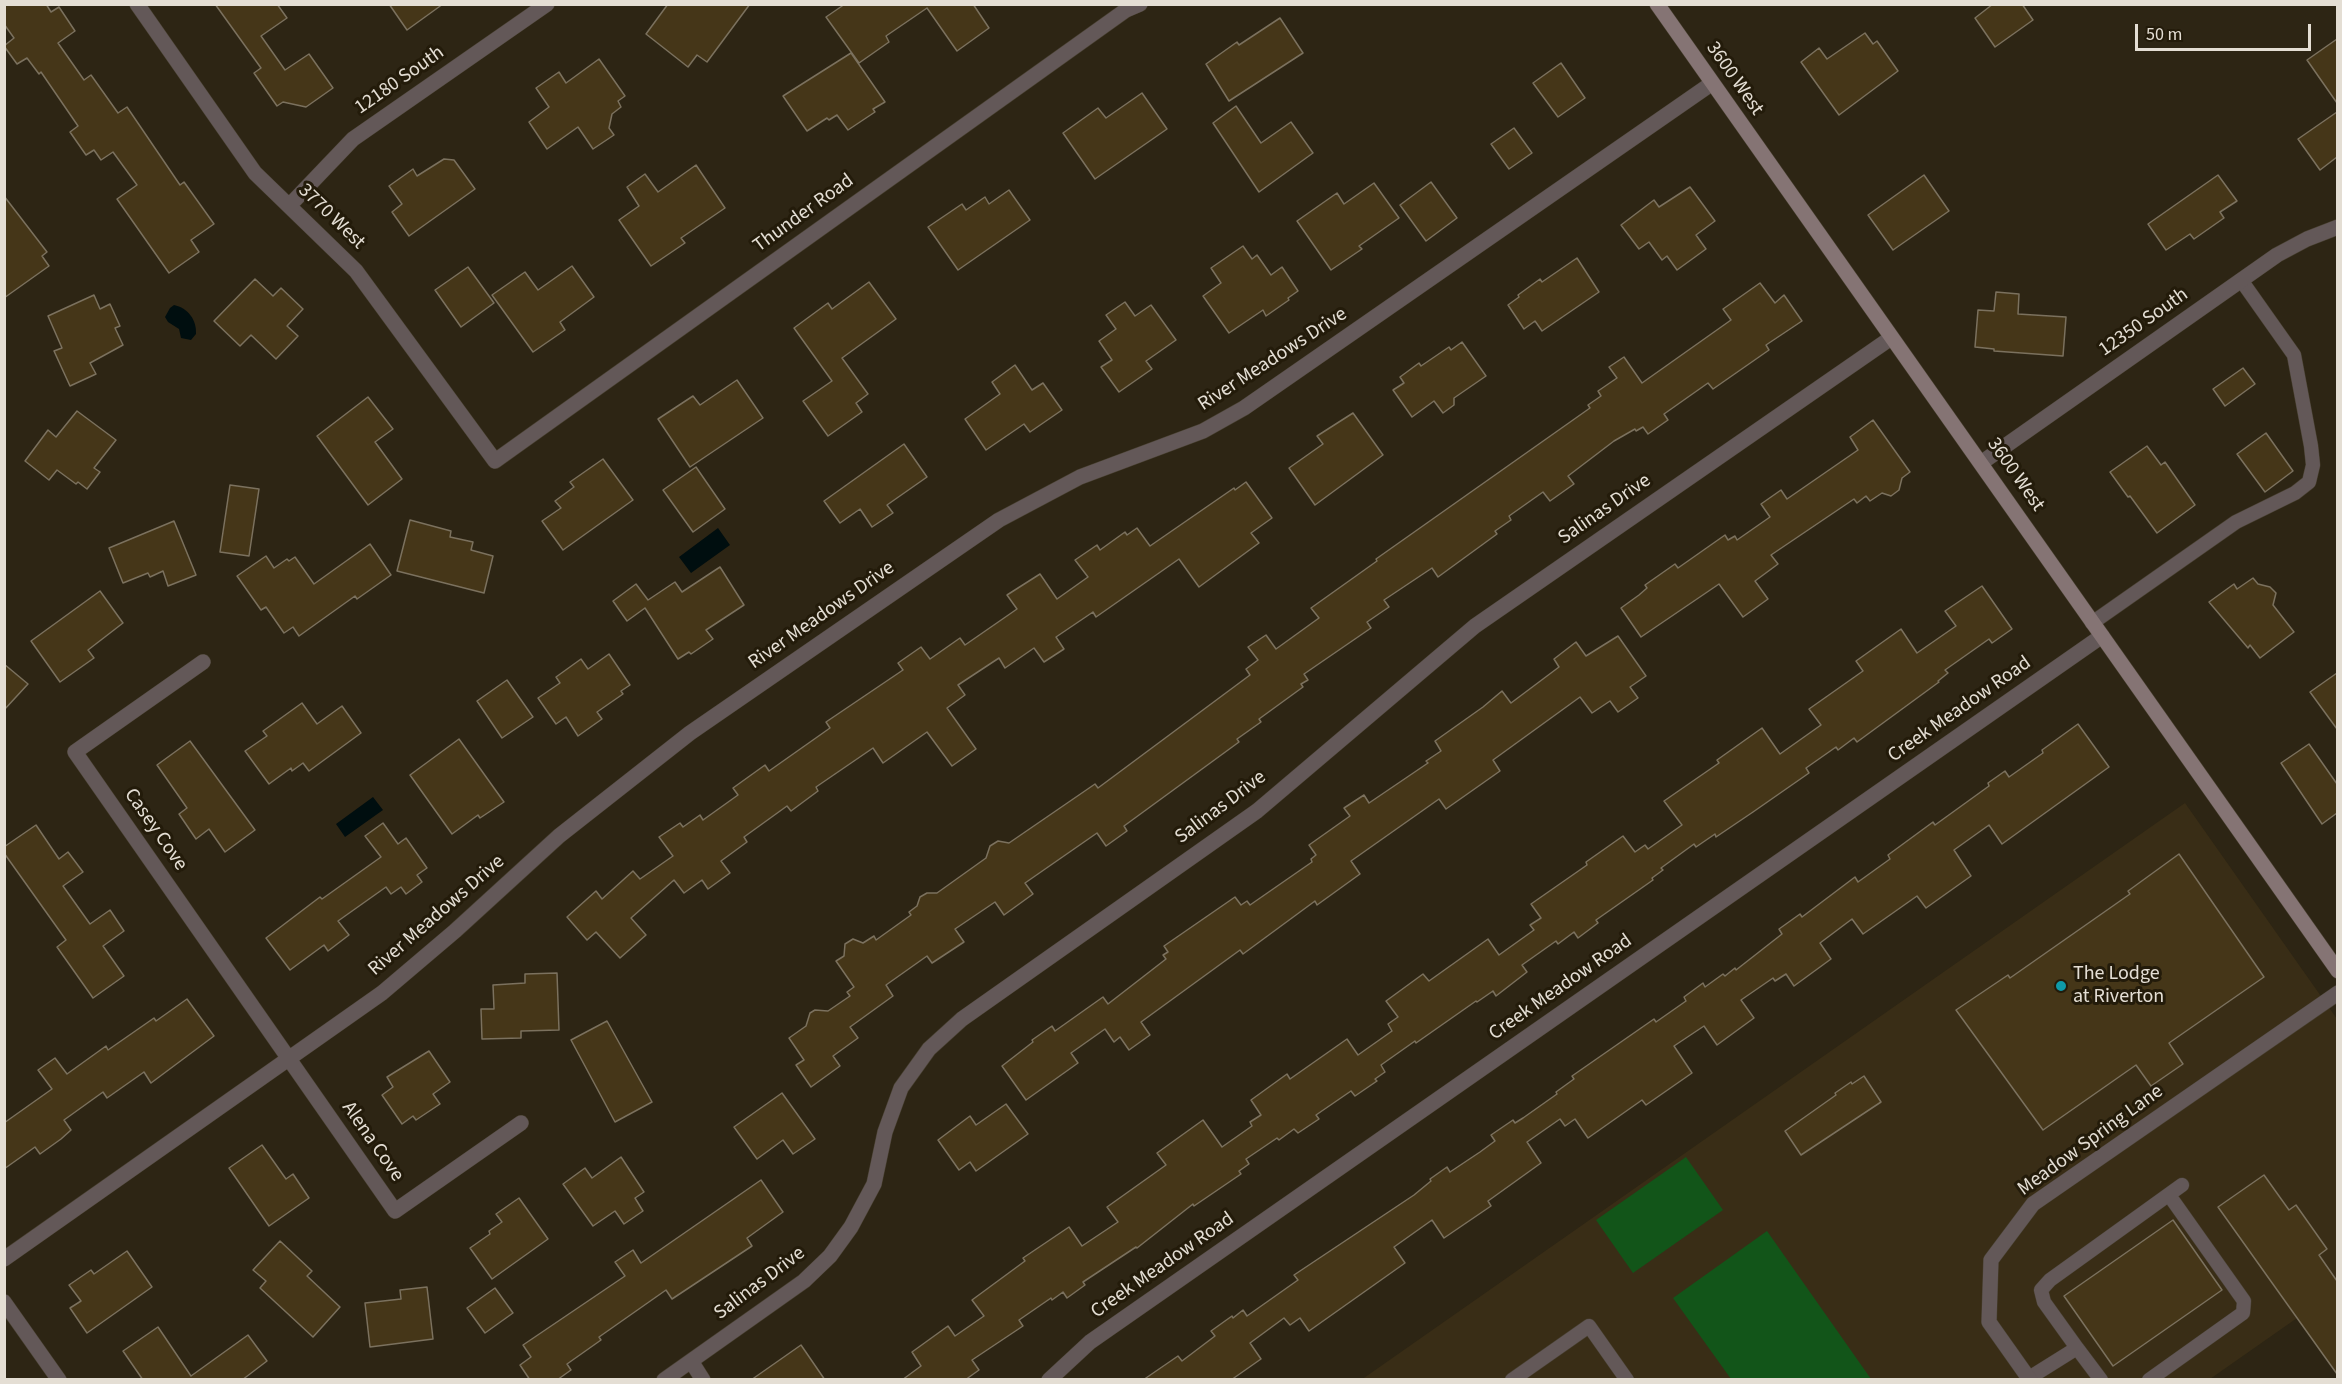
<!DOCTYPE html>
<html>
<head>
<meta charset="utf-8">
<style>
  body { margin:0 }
  #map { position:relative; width:2342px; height:1384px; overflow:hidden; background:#2d2514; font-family:"Source Sans 3",sans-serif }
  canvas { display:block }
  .frame { position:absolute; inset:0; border:6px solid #e4ded4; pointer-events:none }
  .scale { position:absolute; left:2135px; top:24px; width:176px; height:27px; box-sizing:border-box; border:3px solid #e4ded4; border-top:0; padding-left:8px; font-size:18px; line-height:21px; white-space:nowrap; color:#e4ded4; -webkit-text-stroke:4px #231b0a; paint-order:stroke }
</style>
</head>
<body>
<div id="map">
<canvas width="2342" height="1384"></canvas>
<div class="frame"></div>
<div class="scale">50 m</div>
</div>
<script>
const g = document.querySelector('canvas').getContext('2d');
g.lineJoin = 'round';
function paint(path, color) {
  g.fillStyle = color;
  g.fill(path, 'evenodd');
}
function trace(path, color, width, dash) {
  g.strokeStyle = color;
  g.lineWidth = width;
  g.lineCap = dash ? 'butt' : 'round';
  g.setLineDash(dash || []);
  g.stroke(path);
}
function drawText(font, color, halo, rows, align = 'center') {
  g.font = font + ' "Source Sans 3",sans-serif';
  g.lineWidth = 6;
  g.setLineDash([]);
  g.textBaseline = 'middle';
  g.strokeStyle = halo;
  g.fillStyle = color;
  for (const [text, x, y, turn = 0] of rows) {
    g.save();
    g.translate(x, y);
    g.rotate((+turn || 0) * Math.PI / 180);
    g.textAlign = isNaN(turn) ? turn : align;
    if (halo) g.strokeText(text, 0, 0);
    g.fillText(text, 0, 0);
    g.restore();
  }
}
paint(new Path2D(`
  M2185,803L2337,1019V1290L2210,1379L1361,1380Z`), '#392d16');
paint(new Path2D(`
  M1686,1157L1723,1210L1633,1273L1596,1220Z
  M1767,1231L1871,1379H1731L1673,1298Z`), '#125519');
paint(new Path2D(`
  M174,305C188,308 197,320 196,334L191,340L181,338L179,329L168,322L165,317L170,308Z
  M718,528L730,545L691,573L679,557Z
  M373,797L383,810L345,837L336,824Z`), '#000e0f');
const building = new Path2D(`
  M4,4H46L51,12L59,7L75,31L58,43L84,80L91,75L118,113L127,107L180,185L184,182L214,224L191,240L199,252L169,273L117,199L137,185L113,152L101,160L94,150L86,155L70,132L78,126L41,72L39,74L27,58L17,64L4,46L14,38L4,24Z
  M215,4H277L287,18L261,36L285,70L309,54L333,88L306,107L283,102L277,106L254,73L261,68Z
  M389,4H443L407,30Z
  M668,4H750L707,62L697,55L688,67L646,34Z
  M845,4H973L989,28L957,51L927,8L886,36L889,42L859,63L826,17Z
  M1993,4H2022L2033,20L1995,47L1975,18Z
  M1280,18L1303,53L1229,101L1206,64L1237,42L1239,45Z
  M1865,33L1873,44L1877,41L1898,71L1839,115L1801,62L1819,48L1827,59Z
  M2337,39V103L2307,60Z
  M851,53L885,102L873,109L875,112L848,130L837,115L829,120L827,118L807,131L783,96Z
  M599,59L625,96L618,101L621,107L612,114L609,128L614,135L593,149L578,127L547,149L529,122L549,107L536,88L559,72L566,83Z
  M1561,63L1585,98L1558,117L1533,83Z
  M1142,93L1167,129L1095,179L1063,133L1098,108L1106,118Z
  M1236,106L1261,143L1291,122L1313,153L1259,192L1213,123Z
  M2337,112V157L2320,170L2298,139Z
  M1514,128L1532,153L1509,169L1491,144Z
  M444,159L454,160L475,189L409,236L392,212L402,204L389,186L413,169L417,176Z
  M696,165L725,208L681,238L685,243L651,266L619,220L639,206L627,187L645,174L658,192Z
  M1924,175L1949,211L1893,250L1868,215Z
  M2218,175L2237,201L2220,212L2224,218L2194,239L2190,234L2166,250L2148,224Z
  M1431,182L1457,218L1426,241L1400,205Z
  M1374,183L1399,218L1359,246L1362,249L1331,270L1297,221L1337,193L1344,204Z
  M1690,187L1715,221L1696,235L1706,249L1677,270L1667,256L1662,260L1649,242L1639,249L1621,225L1654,200L1659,207Z
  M1009,190L1030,220L958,270L928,227L962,204L966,210L985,197L989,204Z
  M4,196L47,252L42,256L49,266L4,298Z
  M1243,246L1252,259L1257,255L1271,275L1282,267L1298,291L1288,298L1289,300L1266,316L1263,310L1229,333L1203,296L1221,283L1211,268Z
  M1577,258L1599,292L1542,331L1535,321L1524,329L1508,305L1519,297L1518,295L1540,279L1542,282Z
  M572,266L594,297L560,322L565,330L533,352L492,295L525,272L538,290Z
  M468,267L494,303L461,327L435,290Z
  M255,279L273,296L281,288L303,309L287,326L298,336L276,359L251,335L240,346L214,321Z
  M869,282L896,319L842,358L868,394L856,403L862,412L828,436L803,401L832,381L794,328L828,303L832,309Z
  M1760,283L1775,303L1784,295L1802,321L1766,345L1769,350L1713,389L1708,383L1664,414L1668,420L1648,434L1643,427L1636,431L1635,429L1614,441L1568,476L1574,484L1550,501L1543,492L1509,516L1511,520L1495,531L1497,534L1438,577L1432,568L1384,600L1389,607L1367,622L1371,628L1304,674L1308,680L1301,684L1303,687L1259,719L1261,722L1237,739L1239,742L1124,826L1127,831L1106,846L1097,833L1025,883L1033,894L1004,915L995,902L955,929L964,942L932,963L927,956L886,985L893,996L850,1027L858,1038L833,1056L840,1066L811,1087L796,1065L804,1060L789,1038L806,1026L810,1013L815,1010L828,1011L850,996L847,992L854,987L836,961L844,956L845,944L853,939L863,943L874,936L876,940L911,915L909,912L917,906L920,897L927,893H937L986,858L990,846L998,841L1009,843L1095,784L1098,788L1250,675L1246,669L1258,660L1248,647L1266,635L1276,649L1319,618L1311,608L1377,561L1376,559L1590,408L1588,405L1601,396L1598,391L1617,378L1609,367L1624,357L1642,383L1731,320L1723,309Z
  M1996,292L2019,294L2018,314L2066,317L2063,356L1994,351V349L1975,347L1978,310L1994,311Z
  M94,295L100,309L110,304L120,326L115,328L123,345L90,363L96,374L70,386L54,351L62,348L48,316Z
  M1125,302L1135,316L1151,305L1176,340L1146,361L1152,369L1119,392L1101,367L1112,360L1099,341L1116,329L1106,315Z
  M1462,342L1486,376L1454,398V405L1443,413L1434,401L1412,417L1393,390L1404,383L1400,377L1419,363L1421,366L1449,347L1451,350Z
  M1015,365L1032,390L1043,383L1062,410L1030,432L1024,424L986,450L965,419L1000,394L992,382Z
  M2243,368L2255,384L2225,406L2213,389Z
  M737,380L763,418L690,467L658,419L693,396L700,405Z
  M368,397L393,429L375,442L402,479L368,505L317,436Z
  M77,411L116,440L94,468L100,472L87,489L78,482L76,484L57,470L49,480L25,461L48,430L56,437Z
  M1353,413L1383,455L1315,505L1289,468L1323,444L1317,436Z
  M1873,420L1910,472L1902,478L1899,490L1891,496L1882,493L1870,501L1866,496L1857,503L1854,499L1771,555L1778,564L1755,581L1768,599L1743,617L1719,584L1641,637L1621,608L1639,595L1647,588L1645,585L1675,564L1678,568L1725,535L1728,540L1735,536L1737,540L1770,517L1761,504L1781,490L1787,499L1858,450L1850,437Z
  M2266,433L2293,471L2265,492L2237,454Z
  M904,444L927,477L887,505L893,513L872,527L860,509L840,523L824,501Z
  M2147,446L2161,465L2165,462L2195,505L2157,533L2130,496L2128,497L2110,472Z
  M603,459L633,500L563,550L542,521L561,508L555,501L574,487L570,482Z
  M696,467L725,509L693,532L663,490Z
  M1246,482L1272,518L1251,533L1259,543L1199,587L1179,559L1096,617L1093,612L1056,637L1064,649L1044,662L1034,648L1005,668L999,658L958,685L965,695L947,708L976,749L952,766L927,732L883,763L873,748L816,787L818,791L791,811L787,806L744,837L747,842L721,861L730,873L708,889L702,880L684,893L674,880L631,918L646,935L620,958L596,932L587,940L567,917L596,891L602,899L633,871L640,879L673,856L659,837L680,823L683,827L700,815L703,820L738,795L733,788L765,765L769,771L830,728L826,722L903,670L898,663L921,647L930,659L960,638L965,645L1017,609L1007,595L1040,574L1057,599L1088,577L1075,560L1097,545L1100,550L1125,532L1127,535L1137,528L1150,546L1234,488L1235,490Z
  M230,485L259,489L249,556L220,552Z
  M410,520L451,531L450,537L473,542L471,550L493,556L484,593L397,571Z
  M174,521L196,575L168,586L163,571L150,577L148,573L123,583L109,548Z
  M370,544L391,575L357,599L355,596L299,636L293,627L284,633L266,607L261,610L237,576L266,556L274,568L287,559L289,561L295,557L314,584Z
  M720,567L744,605L706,630L713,639L691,654L689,652L678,659L645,608L627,621L613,601L636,584L648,600L675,582L682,592Z
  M2253,578L2258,584L2270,587L2276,593L2273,605L2294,632L2260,658L2250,645L2248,648L2209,602L2234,584L2237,589Z
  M1982,586L2012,629L1992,643L1989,639L1945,670L1948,673L1938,681L1939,682L1857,742L1854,738L1838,750L1836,747L1806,768L1809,773L1753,812L1716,837L1715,834L1696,847L1694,844L1661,868L1663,870L1652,878L1653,880L1596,920L1598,923L1578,938L1574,932L1558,944L1556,941L1522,965L1527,972L1496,996L1493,991L1477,1002L1476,1001L1416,1043L1415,1041L1381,1065L1385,1072L1375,1079L1377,1081L1355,1096L1351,1091L1316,1115L1319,1119L1298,1133L1294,1129L1279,1140L1277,1138L1246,1159L1249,1164L1239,1171L1241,1174L1194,1206L1193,1204L1137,1248L1136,1247L1083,1282L1085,1285L1067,1298L1063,1292L1052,1300L1051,1298L1019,1320L1023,1326L972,1360L979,1370L965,1380H902L921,1366L912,1352L948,1326L955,1336L984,1316L972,1300L1025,1261L1023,1258L1069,1227L1082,1246L1118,1222L1107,1207L1166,1165L1157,1153L1203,1120L1222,1147L1252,1126L1250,1122L1261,1115L1251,1100L1287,1074L1290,1079L1347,1039L1358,1055L1392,1031L1388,1024L1398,1017L1386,1001L1423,974L1429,981L1488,939L1499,955L1534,930L1530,925L1541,918L1531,904L1587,865L1586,862L1623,836L1635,852L1645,845L1648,849L1682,825L1664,801L1719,763L1717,760L1762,728L1780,754L1821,725L1809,709L1863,671L1856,661L1901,629L1917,653L1956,626L1945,611Z
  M100,591L123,623L88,650L94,658L60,682L31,641Z
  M1618,636L1646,676L1630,687L1638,698L1618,712L1610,701L1592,713L1580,697L1493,760L1500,771L1446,809L1439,799L1351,861L1360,874L1317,905L1315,901L1243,954L1240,950L1141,1022L1150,1035L1129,1050L1120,1037L1114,1042L1105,1029L1071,1053L1078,1063L1026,1100L1002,1066L1033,1042L1032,1040L1052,1026L1055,1031L1103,997L1108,1004L1166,959L1163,955L1168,952L1164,946L1235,897L1241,905L1247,901L1250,905L1312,862L1311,859L1316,855L1309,845L1350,816L1344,808L1364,795L1369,803L1428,763L1426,761L1441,751L1435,741L1483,707L1502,691L1511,703L1559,667L1554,659L1576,642L1586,656Z
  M609,654L630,685L621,691L623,694L597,712L602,719L578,736L566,717L556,724L538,698L560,683L556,677L581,659L588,669Z
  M4,664L28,684L4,710Z
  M2337,673V729L2310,692Z
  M507,680L533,717L502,738L477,701Z
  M302,703L317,724L342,706L361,733L309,771L303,763L292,771L291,768L269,784L245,751L267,736L263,731Z
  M2078,724L2109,767L2002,844L1989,825L1954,850L1971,876L1926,908L1917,896L1863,934L1852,919L1820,943L1831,959L1794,986L1786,974L1775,981L1773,978L1741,1000L1754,1018L1717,1045L1704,1026L1674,1046L1692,1073L1646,1105L1642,1100L1588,1138L1575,1119L1565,1126L1560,1119L1527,1142L1541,1163L1488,1201L1491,1206L1444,1238L1432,1220L1394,1247L1405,1263L1309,1331L1300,1318L1290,1325L1284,1318L1250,1343L1261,1359L1231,1380H1143L1178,1356L1182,1361L1215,1336L1211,1331L1232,1316L1233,1318L1243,1310L1247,1316L1298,1280L1294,1275L1414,1195L1431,1181L1430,1179L1447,1167L1450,1172L1480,1152L1495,1141L1491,1135L1513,1120L1515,1123L1523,1118L1557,1094L1556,1092L1574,1079L1572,1076L1654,1019L1656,1022L1686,1001L1684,997L1703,983L1705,987L1723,974L1725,976L1735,968L1736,970L1782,934L1779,929L1800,914L1802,917L1855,877L1858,882L1890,859L1888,855L1933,822L1935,825L1989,786L1988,783L2005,771L2009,777L2043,753L2042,750Z
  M459,739L504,802L480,818L478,815L452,834L410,775Z
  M190,741L255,830L225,852L209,829L196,839L179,814L187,808L157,765Z
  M2309,744L2337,784V813L2322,824L2281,763Z
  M383,823L398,844L406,838L427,868L417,875L422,882L406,894L401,887L391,894L386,887L338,921L349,935L328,951L324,945L290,970L266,938L320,897L322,899L381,857L365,836Z
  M36,825L59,859L68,852L83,872L63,886L90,924L110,910L124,931L103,946L124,976L93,998L57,947L66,940L4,853V847Z
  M2179,854L2264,977L2169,1043L2183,1064L2151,1086L2136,1065L2043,1130L1956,1010L2008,975L2010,978L2130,894L2128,891Z
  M557,973L559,1030L521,1031V1038L482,1039L481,1009H494L493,985L525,983V974Z
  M187,999L214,1036L151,1083L144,1072L107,1098L103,1092L64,1120L71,1130L61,1139L40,1154L35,1147L4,1169V1123L52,1089L38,1070L55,1058L67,1074L106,1046L108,1050L154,1018L156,1021Z
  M607,1021L652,1102L615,1122L571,1040Z
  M429,1051L450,1082L433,1094L440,1104L416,1120L413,1116L402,1124L382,1095L393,1087L387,1077Z
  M1864,1076L1881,1102L1801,1155L1785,1131L1836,1095L1835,1093L1851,1082L1852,1084Z
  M782,1093L815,1139L793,1154L783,1140L757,1159L734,1127Z
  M1006,1104L1028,1134L976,1171L970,1162L959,1170L938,1140L970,1116L976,1125Z
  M262,1145L286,1179L293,1174L309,1198L269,1226L229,1168Z
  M621,1157L644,1192L635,1198L643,1211L624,1224L615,1211L593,1226L563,1184L585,1168L592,1178Z
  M2264,1175L2289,1210L2296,1205L2327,1249L2319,1255L2337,1281V1374L2218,1207Z
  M761,1180L783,1212L747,1238L752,1246L672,1299L666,1290L599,1337L601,1340L567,1364L571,1370L557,1380H530L520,1365L531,1357L523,1345L625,1276L615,1262L633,1250L641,1263Z
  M519,1198L548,1239L492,1279L470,1248L490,1234L489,1231L502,1222L496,1214Z
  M2173,1220L2222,1290L2113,1366L2064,1296Z
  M280,1241L312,1271L307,1276L340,1307L313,1337L260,1288L266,1281L253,1270Z
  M127,1251L152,1287L87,1333L70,1308L81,1301L69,1285L91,1270L94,1274Z
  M427,1287L433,1339L370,1347L365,1303L401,1299L400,1290Z
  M495,1288L513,1313L485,1333L467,1308Z
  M158,1327L191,1376L248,1335L267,1361L242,1380H143L123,1351Z
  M801,1345L825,1380H751Z`);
paint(building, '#453618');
trace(building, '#7b715e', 1.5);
const service = new Path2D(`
  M2092,623L2236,522L2295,493L2309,482L2313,465L2311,446L2294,355L2241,280
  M2077,1348L2101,1380
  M2029,1378L2077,1348L2044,1302L2041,1290L2050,1280L2182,1185
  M1512,1380L1589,1326L1627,1380
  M2149,1380L2243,1313L2244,1301L2169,1195`);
const minor = new Path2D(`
  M137,4L255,173L356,271L495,461L1126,10L1140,4
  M289,206L353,139L547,4
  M1981,463L2277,255L2307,239L2338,227
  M203,662L75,752L395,1211L521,1123
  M4,1259L382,993L455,931L559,836L690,733L999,520L1080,477L1203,431L1244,408L1711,84
  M4,1302L59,1380
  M691,1361L703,1380
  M664,1380L804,1281L830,1256L851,1227L874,1184L885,1132L901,1088L929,1049L962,1019L1257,811L1475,626L1891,338
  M1049,1380L1090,1342L2102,636
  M2030,1380L1989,1322L1991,1260L2033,1204L2338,993`);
const secondary = new Path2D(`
  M1657,4L2338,971`);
trace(service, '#473f2f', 15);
trace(minor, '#473f2f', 16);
trace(secondary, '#473f2f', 16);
trace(service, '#635858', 14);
trace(minor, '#635858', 15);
trace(secondary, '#857474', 15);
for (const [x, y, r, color] of [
  [2061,986,6,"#0f9aa8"]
]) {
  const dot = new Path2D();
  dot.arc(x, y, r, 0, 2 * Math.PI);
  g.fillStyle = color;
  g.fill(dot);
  trace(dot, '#231b0a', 2);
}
drawText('20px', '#e4ded4', '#231b0a', [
  ["3600 West",1734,79,55],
  ["12180 South",400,81,-35],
  ["Thunder Road",804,214,-36],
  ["3770 West",331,217,44],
  ["12350 South",2144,323,-35],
  ["River Meadows Drive",1273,360,-33],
  ["3600 West",2015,475,55],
  ["Salinas Drive",1605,510,-35],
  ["River Meadows Drive",822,616,-35],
  ["Creek Meadow Road",1960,710,-35],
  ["Salinas Drive",1221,808,-37],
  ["Casey Cove",155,830,55],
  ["River Meadows Drive",437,916,-41],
  ["Creek Meadow Road",1561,988,-35],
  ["Meadow Spring Lane",2091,1141,-36],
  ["Alena Cove",372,1142,55],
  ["Creek Meadow Road",1163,1266,-35],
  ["Salinas Drive",760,1284,-37]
]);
drawText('20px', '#e4ded4', '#231b0a', [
  ["The Lodge",2073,975],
  ["at Riverton",2073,998]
], 'left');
</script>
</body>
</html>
